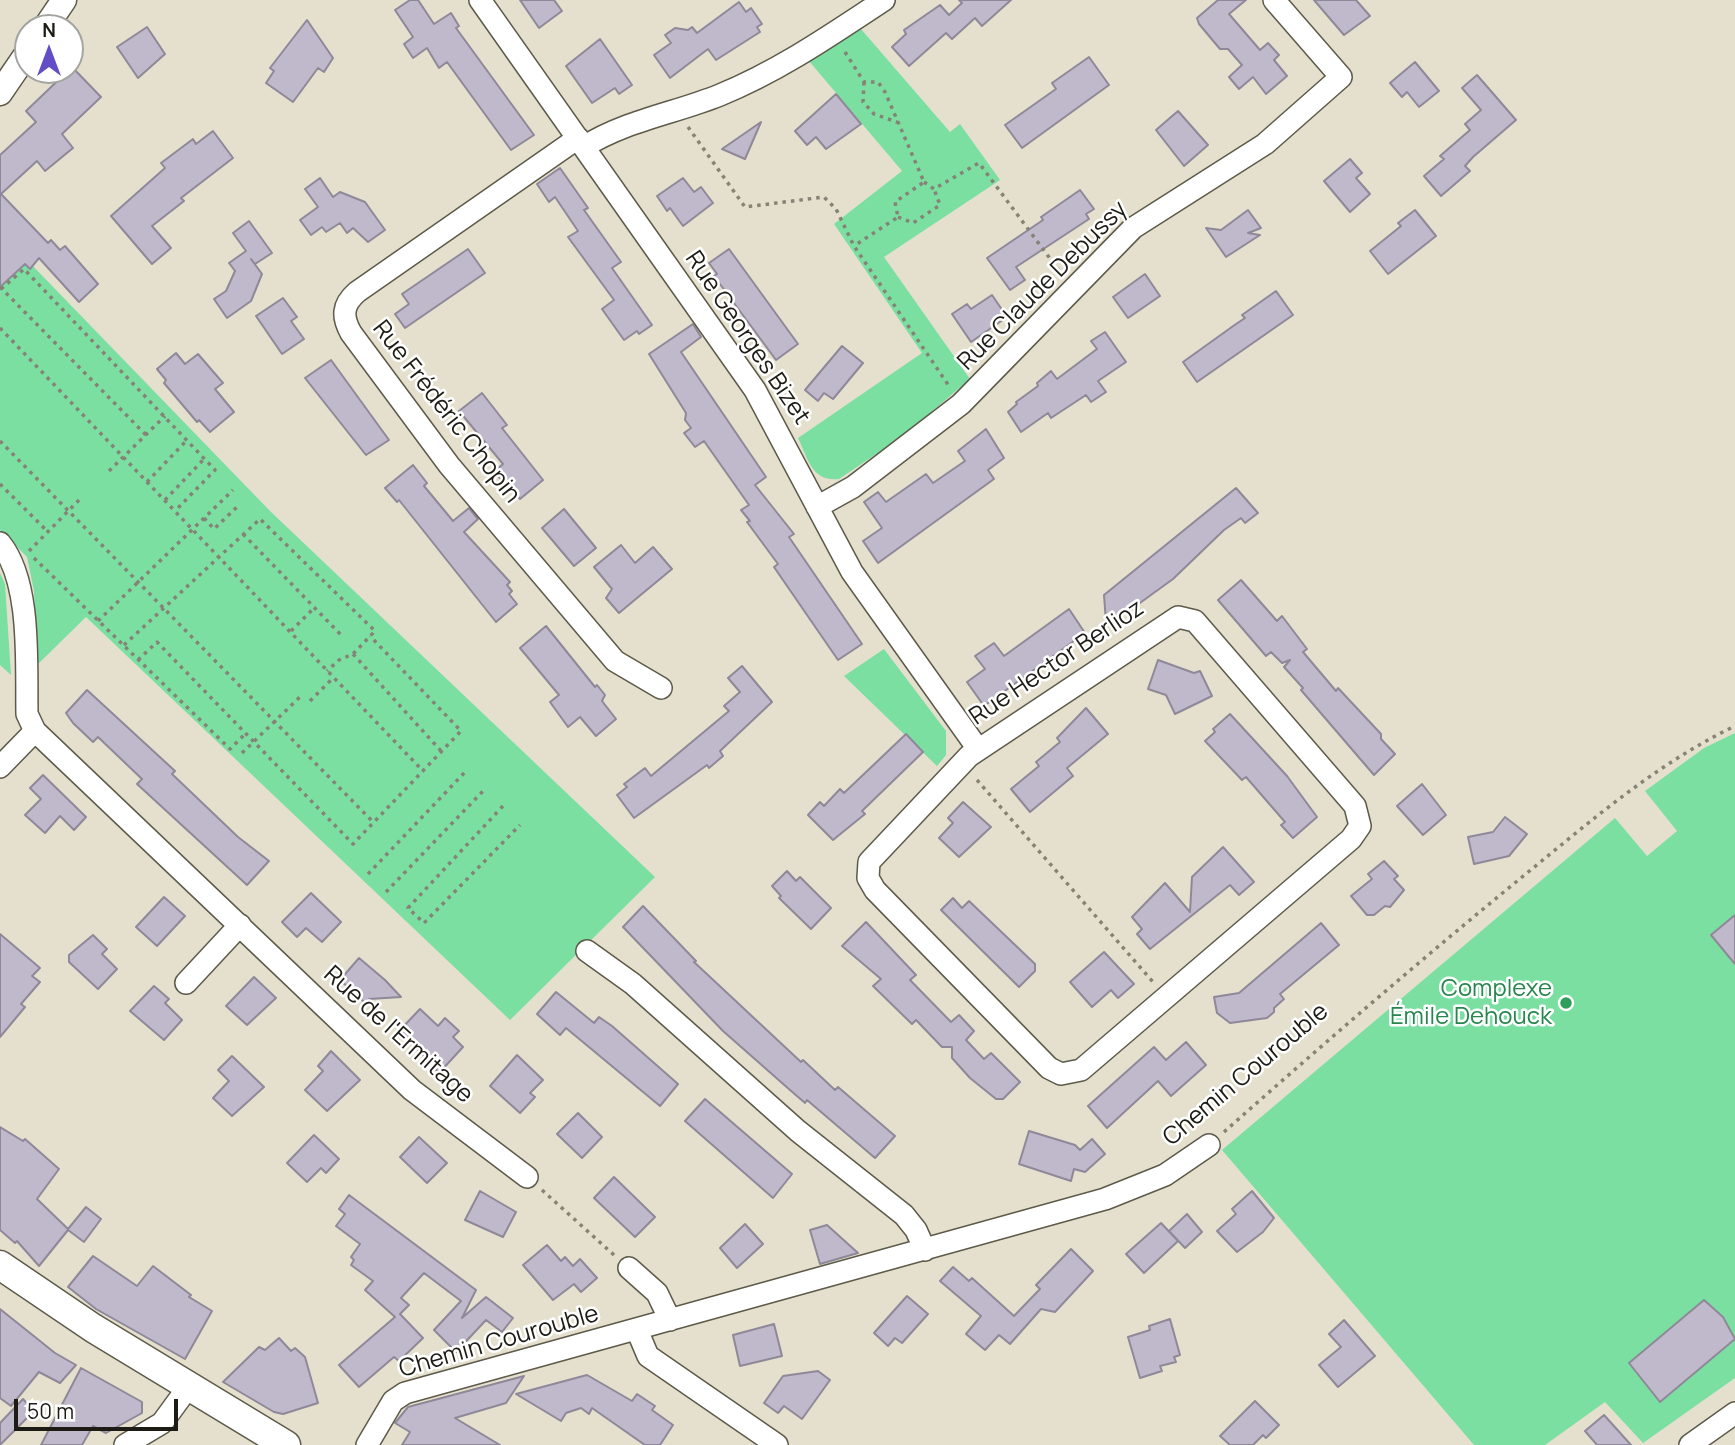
<!DOCTYPE html>
<html>
<head>
<meta charset="utf-8">
<style>
  body { margin:0 }
  #map { position:relative; width:1735px; height:1445px; overflow:hidden; background:#e4e0cd; font-family:Manrope,sans-serif }
  canvas { display:block }
  .north { position:absolute; left:14px; top:14px; width:70px; height:70px; box-sizing:border-box; background:#fff; border:2px solid #a4a4a1; border-radius:50%; rotate:0deg; font-size:19px; font-weight:700; line-height:28px; text-align:center; color:#1c1b14 }
  .north::after { content:''; display:block; margin:auto; width:24px; height:32px; background:#624dc6; clip-path:polygon(50% 0,100% 100%,50% 72%,0 100%) }
  .scale { position:absolute; left:14px; top:1399px; width:164px; height:32px; box-sizing:border-box; border:4px solid #1c1b14; border-top:0; padding-left:9px; font-size:21px; line-height:24px; white-space:nowrap; color:#1c1b14; -webkit-text-stroke:5px #fff; paint-order:stroke }
</style>
</head>
<body>
<div id="map">
<canvas width="1735" height="1445"></canvas>
<div class="north">N</div>
<div class="scale">50 m</div>
</div>
<script>
const g = document.querySelector('canvas').getContext('2d');
g.lineJoin = 'round';
function paint(path, color) {
  g.fillStyle = color;
  g.fill(path, 'evenodd');
}
function trace(path, color, width, dash) {
  g.strokeStyle = color;
  g.lineWidth = width;
  g.lineCap = dash ? 'butt' : 'round';
  g.setLineDash(dash || []);
  g.stroke(path);
}
function drawText(font, color, halo, rows, align = 'center') {
  g.font = font + ' Manrope,sans-serif';
  g.lineWidth = 5;
  g.setLineDash([]);
  g.textBaseline = 'middle';
  g.strokeStyle = halo;
  g.fillStyle = color;
  for (const [text, x, y, turn = 0] of rows) {
    g.save();
    g.translate(x, y);
    g.rotate((+turn || 0) * Math.PI / 180);
    g.textAlign = isNaN(turn) ? turn : align;
    if (halo) g.strokeText(text, 0, 0);
    g.fillText(text, 0, 0);
    g.restore();
  }
}
paint(new Path2D(`
  M861,29L950,132L960,124L1000,180L884,257L970,379L903,436L839,479C812,482 808,459 798,438L922,353L834,224L902,171L809,61Z
  M28,261L270,511L655,877L510,1020L86,617L37,665L34,591L27,557L0,530V276Z
  M0,573L5,584L11,675L0,665Z
  M884,649L946,731V755L937,766L844,676Z
  M1735,733V1378L1643,1443L1605,1402L1545,1445H1474L1222,1150L1615,818L1647,856L1677,831L1645,791L1704,748Z`), '#7bdfa2');
const building = new Path2D(`
  M410,0H418L434,24L451,13L459,26L456,28L534,135L511,150L447,62L439,68L427,48L413,58L404,44L413,37L395,10Z
  M520,0H554L562,11L539,28Z
  M959,0H1011L982,26L975,18L952,39L946,33L909,66L892,47L906,34L904,30L940,5L949,15L962,3Z
  M1218,0H1246L1229,14L1260,50L1268,43L1279,55L1274,60L1287,76L1266,94L1253,77L1239,89L1229,77L1242,65L1228,49H1220L1199,24L1197,18Z
  M1314,0H1356L1370,16L1344,35Z
  M739,2L746,12L751,8L762,24L757,27L760,32L716,60L708,49L670,78L654,55L671,43L665,35L675,28L688,30L692,27L697,33Z
  M307,20L333,58L324,72L318,68L293,102L266,83L274,71L270,68Z
  M147,27L165,54L138,78L117,47Z
  M600,39L632,85L619,94L615,88L592,103L566,66Z
  M1089,57L1109,85L1022,148L1005,125L1056,89L1052,83Z
  M1415,62L1439,91L1419,107L1407,92L1402,97L1390,83Z
  M72,67L101,97L62,134L73,148L45,171L37,161L1,194L48,243L51,240L60,250L65,246L98,284L79,302L39,258L30,269L25,264L0,287V155L36,122L26,111Z
  M1477,75L1516,120L1473,157L1465,166L1470,171L1441,196L1424,176L1444,159L1440,156L1470,130L1465,124L1481,110L1462,88Z
  M836,94L861,124L826,149L816,137L807,145L795,131Z
  M1178,111L1208,145L1184,166L1156,130Z
  M761,122L745,159L722,149Z
  M213,131L233,158L181,198L184,201L152,226L171,248L152,264L111,216L165,168L161,163L193,139L196,144Z
  M1350,159L1362,173L1356,178L1370,194L1350,212L1324,181Z
  M560,168L588,208L584,210L621,262L612,268L652,325L639,334L637,331L624,340L602,309L614,300L568,237L578,231L555,197L549,202L537,184Z
  M320,178L333,197L340,192L365,202L385,230L368,242L353,228L347,233L340,223L326,232L322,227L311,235L300,220L318,207L305,189Z
  M683,178L694,192L701,187L713,203L683,226L670,208L667,211L657,196Z
  M1080,190L1094,209L1086,214L1089,219L1016,267L1025,280L1010,290L987,258L1043,220L1041,217Z
  M1248,210L1261,228L1248,233L1260,235L1226,257L1206,228L1221,230Z
  M1415,210L1436,236L1388,274L1370,251L1401,226L1398,223Z
  M249,221L272,253L255,264L251,259L262,274L251,301L227,318L214,299L226,291L235,271L229,263L246,251L233,233Z
  M468,249L485,273L405,328L395,314L409,304L402,294Z
  M729,249L798,344L776,360L714,276L717,274L709,263Z
  M1145,274L1160,296L1128,318L1113,297Z
  M1276,291L1293,315L1197,382L1183,362L1236,324L1245,318L1242,315Z
  M992,295L1007,317L971,342L952,314L967,304L971,309Z
  M283,298L297,317L291,321L304,339L282,354L256,316Z
  M693,324L701,337L681,352L766,477L755,485L794,534L789,537L862,644L838,660L774,567L778,564L747,522L750,521L741,510L749,505L704,441L695,447L684,433L691,428L685,420L686,413L649,354Z
  M1105,332L1126,362L1098,381L1106,392L1091,402L1086,395L1051,418L1048,413L1021,432L1008,412L1017,404L1016,402L1038,386L1037,383L1051,371L1057,379L1097,349L1091,341Z
  M842,346L863,363L833,399L824,393L818,401L805,390Z
  M176,353L185,364L198,354L223,383L215,389L234,412L210,432L199,420L197,422L164,383L166,380L157,369Z
  M331,360L389,440L366,455L305,378Z
  M482,393L507,425L502,428L543,480L520,499L494,472L503,464L459,411Z
  M986,429L1004,458L988,470L994,479L878,563L863,541L882,528L864,502L878,492L886,502L926,474L933,483L965,461L958,451Z
  M413,465L427,483L424,486L453,521L469,508L478,519L464,532L510,582L507,585L512,591L509,594L517,604L496,622L399,500L397,502L385,488Z
  M1236,488L1258,513L1245,523L1241,518L1224,530L1173,579L1133,608L1106,622L1104,595Z
  M564,509L596,548L574,566L542,528Z
  M621,545L635,563L653,547L672,569L619,613L606,598L612,589L594,567Z
  M1241,580L1277,621L1282,616L1307,649L1303,652L1336,691L1338,688L1381,734V739L1395,754L1374,775L1301,690L1303,688L1284,667L1290,660L1282,663L1271,652L1266,656L1218,600Z
  M1069,609L1085,633L984,706L967,682L985,669L975,656L994,643L1004,656Z
  M546,626L595,687L597,685L605,695L602,701L616,719L596,736L580,717L568,727L550,702L559,695L520,648Z
  M1158,660L1194,673L1200,671L1212,696L1175,714L1166,695L1148,689Z
  M742,666L772,702L720,751L723,756L709,768L707,765L634,818L617,795L627,787L624,784L645,768L651,776L729,711L724,706L740,692L728,678Z
  M87,690L175,771L172,774L238,837L269,861L247,885L137,784L142,779L98,737L93,742L73,723L66,713Z
  M1086,708L1108,734L1067,768L1073,776L1030,812L1011,789L1039,766L1036,762L1060,742L1057,738Z
  M1230,714L1287,776L1317,817L1293,838L1281,825L1285,822L1246,777L1242,780L1205,741L1215,732L1213,729Z
  M906,734L923,752L862,811L865,814L833,840L808,815L820,802L824,806L840,789L844,793Z
  M43,775L86,817L74,830L60,816L45,833L25,815L41,799L30,788Z
  M1422,784L1446,815L1423,835L1397,806Z
  M963,802L991,827L959,857L939,838L953,823L948,818Z
  M1505,817L1527,834L1509,856L1474,864L1468,837L1493,832Z
  M1223,847L1254,882L1239,895L1230,885L1150,949L1137,934L1142,929L1132,917L1165,883L1190,912L1192,877Z
  M1384,861L1398,876L1394,879L1404,890L1390,907L1385,906L1374,915H1367L1351,896L1372,879L1368,874Z
  M787,871L796,881L800,877L831,908L811,929L779,898L781,896L772,886Z
  M311,893L341,922L322,942L306,928L297,937L282,922Z
  M164,897L185,916L157,946L136,927Z
  M953,898L962,908L969,901L1035,964V971L1019,987L941,910Z
  M643,906L696,961L694,962L801,1062L803,1060L835,1090L838,1087L895,1136L875,1158L807,1100L805,1103L790,1090L723,1031L623,927Z
  M1735,915V964L1711,935Z
  M866,922L916,975L910,980L951,1022L959,1015L974,1031L966,1040L984,1059L991,1053L1020,1082L1003,1099H996L970,1078L952,1058V1047H942L916,1020L912,1024L873,986L881,979L842,946Z
  M1321,923L1339,945L1280,994L1284,999L1274,1008V1012L1267,1018L1230,1023L1217,1013L1214,997L1239,993Z
  M0,934L40,968L32,976L40,982L21,1004L25,1007L0,1037Z
  M93,935L107,949L102,954L117,969L98,989L69,962V955Z
  M1104,952L1134,984L1118,998L1111,990L1092,1007L1070,982Z
  M359,958L385,980L401,997L369,999L365,1003L340,980Z
  M254,977L276,998L247,1025L226,1006Z
  M154,986L169,999L165,1003L182,1020L164,1040L130,1011Z
  M556,992L594,1023L599,1017L612,1026L678,1084L660,1106L566,1028L560,1035L537,1014Z
  M420,1009L438,1026L445,1018L459,1031L453,1037L463,1047L439,1073L400,1030Z
  M1186,1042L1206,1065L1171,1096L1158,1081L1107,1128L1088,1106L1154,1047L1166,1060Z
  M331,1051L360,1080L327,1111L305,1090L323,1071L318,1066Z
  M517,1055L543,1080L530,1093L535,1097L520,1113L490,1086Z
  M232,1056L264,1087L232,1116L213,1098L229,1081L218,1070Z
  M705,1099L792,1174L773,1198L685,1121Z
  M578,1113L602,1137L582,1158L557,1134Z
  M0,1127L23,1141L25,1139L59,1169L37,1199L68,1229L86,1207L101,1219L84,1242L68,1230L39,1266L17,1241L15,1243L0,1230Z
  M1029,1131L1075,1145L1080,1150L1092,1139L1105,1154L1085,1172L1074,1169L1071,1181L1019,1164Z
  M314,1135L339,1159L326,1173L321,1168L307,1182L287,1163Z
  M419,1137L447,1163L427,1183L400,1157Z
  M614,1177L655,1217L635,1237L594,1198Z
  M480,1191L516,1212L503,1237L465,1220Z
  M1252,1191L1274,1218L1263,1232L1237,1252L1217,1231L1236,1214L1232,1209Z
  M349,1195L476,1290L462,1318L486,1297L513,1318L502,1332L486,1320L456,1352L434,1330L461,1301L424,1273L401,1298L409,1305L400,1314L423,1338L399,1361L394,1357L359,1387L339,1365L395,1317L365,1290L373,1281L351,1265L354,1260L351,1257L360,1244L336,1226L345,1214L339,1209Z
  M1187,1214L1202,1232L1185,1248L1169,1231Z
  M1161,1223L1178,1241L1144,1273L1126,1254Z
  M745,1224L763,1244L737,1268L720,1248Z
  M827,1225L858,1253L820,1264L810,1230Z
  M547,1245L561,1261L565,1257L573,1266L580,1259L597,1278L581,1292L574,1284L553,1300L523,1265Z
  M1071,1249L1093,1271L1055,1312L1041,1309L1010,1344L999,1335L985,1350L966,1334L981,1316L940,1281L953,1267L969,1281L972,1278L1014,1316L1040,1289L1036,1285Z
  M93,1256L137,1286L153,1266L191,1295L189,1297L212,1311L185,1359L96,1309L68,1287Z
  M907,1296L928,1314L902,1343L895,1338L888,1346L874,1333Z
  M1704,1300L1723,1317L1735,1339L1660,1402L1629,1363Z
  M0,1309L55,1353L76,1365L60,1383L39,1372L11,1406L0,1398Z
  M1170,1319L1180,1355L1174,1357L1176,1362L1160,1366L1162,1371L1140,1378L1128,1337L1150,1330L1149,1326Z
  M1344,1320L1375,1356L1338,1387L1319,1365L1341,1347L1329,1334Z
  M774,1324L782,1356L740,1366L733,1335Z
  M279,1338L291,1351L295,1348L305,1357L318,1403L283,1414L274,1412L223,1382L259,1347L265,1350Z
  M81,1368L142,1402V1413L106,1433L93,1426L82,1445H41Z
  M818,1371L830,1380L802,1419L784,1406L778,1413L764,1403L783,1376Z
  M587,1375L632,1401L637,1394L655,1406L652,1410L673,1425L660,1445H645L592,1408L589,1414L581,1408L566,1413L561,1421L516,1394Z
  M524,1376L506,1403L455,1418L500,1445H402L410,1432L395,1423L408,1407Z
  M23,1399L34,1411L0,1445V1423Z
  M1255,1401L1279,1425L1266,1438L1263,1435L1253,1445H1230L1220,1436Z
  M1604,1415L1631,1445H1597L1585,1431Z`);
paint(building, '#c0b9cb');
trace(building, '#8f8899', 2);
const minor = new Path2D(`
  M480,0L755,390L852,572L978,749
  M578,138L357,292C342,305 342,317 351,333L449,465L615,661L661,688
  M584,147C624,121 676,113 720,95C779,71 831,35 884,0
  M817,507L853,487L961,404L1133,228L1265,144L1341,77L1274,0
  M0,543C32,582 26,665 27,714L35,731L412,1090L527,1177
  M1178,617L1195,621L1355,806L1360,826L1351,839L1081,1070L1061,1074L1049,1068L875,890L868,878L869,862L969,756Z
  M0,767L35,731
  M587,951L633,984L798,1131L904,1215L916,1230L925,1250
  M186,983L240,925
  M629,1268L657,1293L670,1320
  M637,1330L648,1356L777,1445
  M125,1445L162,1423L189,1386
  M367,1445L393,1401L405,1393L1105,1199L1165,1175L1209,1145
  M1690,1445L1735,1413`);
const tertiary = new Path2D(`
  M45,28L64,0
  M0,93L28,52`);
const secondary = new Path2D(`
  M0,1265L93,1328L286,1445`);
trace(minor, '#5d5a4a', 24);
trace(tertiary, '#5d5a4a', 27);
trace(secondary, '#5d5a4a', 31);
trace(new Path2D(`
  M845,52L864,82H878L885,92L924,182L895,202L898,217L854,246
  M864,82L863,102L874,114L897,122
  M688,127L745,207L824,197L836,209L854,246L949,386
  M924,182L934,189L979,163L1060,272
  M898,217L913,223L940,205L934,189
  M0,287L146,435
  M1,289L24,269L215,470L175,511
  M0,328L423,771
  M0,441L374,823
  M109,471L165,416
  M147,482L187,440
  M0,484L48,532
  M165,500L204,459
  M204,518L214,529L239,505
  M243,534L342,636
  M29,551L80,499
  M34,558L230,749L246,733
  M98,621L233,490
  M291,631L314,608
  M124,645L260,519L375,631L353,654L339,660L327,671
  M353,654L441,751
  M138,660L157,642L353,844L461,731L370,636
  M310,701L334,677
  M242,753L303,694
  M977,780L1153,982
  M503,806L408,908L424,923L520,825
  M368,874L466,771
  M386,892L485,789
  M1224,1132C1323,1044 1424,957 1527,873C1593,819 1658,763 1735,726
  M542,1190L614,1255`), '#858375', 3.5, [3.5, 5]);
trace(minor, '#fff', 21);
trace(tertiary, '#fff', 24);
trace(secondary, '#fff', 28);
for (const [x, y, r, color] of [
  [1566,1003,7,"#2e9e5b"]
]) {
  const dot = new Path2D();
  dot.arc(x, y, r, 0, 2 * Math.PI);
  g.fillStyle = color;
  g.fill(dot);
  trace(dot, '#fff', 2.5);
}
drawText('24px', '#1c1b14', '#fff', [
  ["Rue Claude Debussy",1043,286,-45],
  ["Rue Georges Bizet",747,338,56],
  ["Rue Frédéric Chopin",446,412,52],
  ["Rue Hector Berlioz",1057,663,-34],
  ["Rue de l'Ermitage",398,1035,42],
  ["Chemin Courouble",1246,1075,-40],
  ["Chemin Courouble",499,1342,-16]
]);
drawText('24px', '#27864d', '#fff', [
  ["Complexe",1552,989],
  ["Émile Dehouck",1552,1017]
], 'right');
</script>
</body>
</html>
